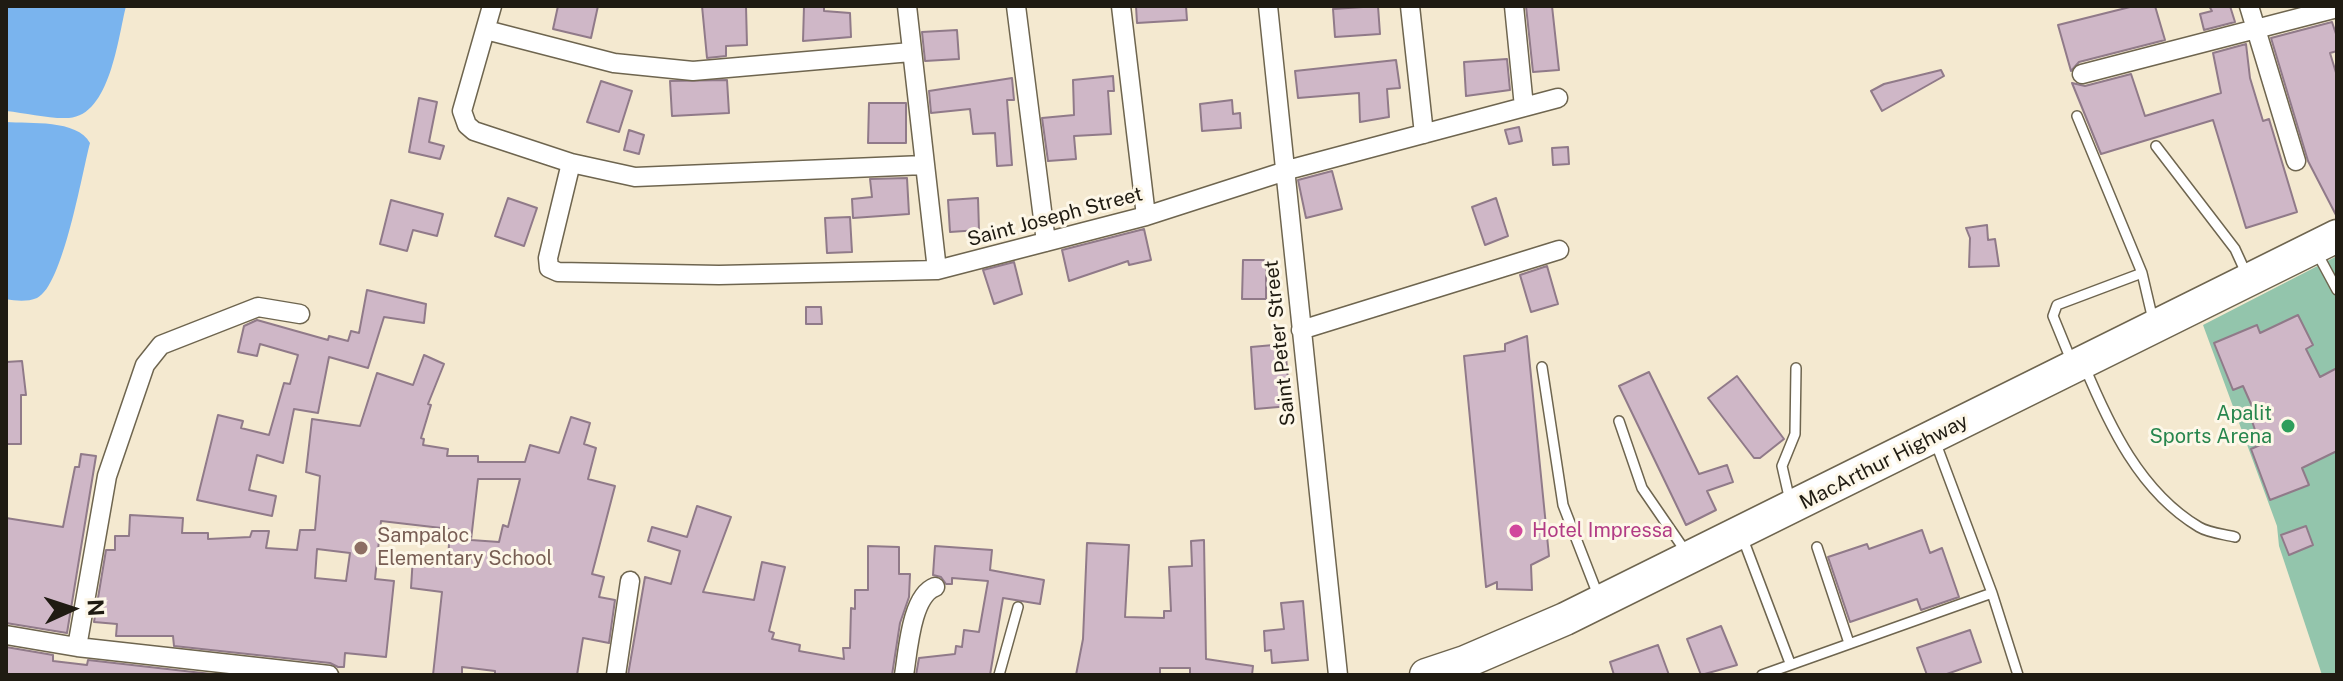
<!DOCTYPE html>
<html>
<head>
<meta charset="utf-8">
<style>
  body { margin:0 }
  #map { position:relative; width:2343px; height:681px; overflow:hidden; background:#f4e9d0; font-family:"Public Sans",sans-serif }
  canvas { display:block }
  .frame { position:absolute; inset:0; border:8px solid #1f1b12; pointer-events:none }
  .north { position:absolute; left:32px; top:569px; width:80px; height:80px; -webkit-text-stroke:6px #fdf7e8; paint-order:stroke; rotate:87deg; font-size:22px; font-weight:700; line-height:32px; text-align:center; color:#1f1b12 }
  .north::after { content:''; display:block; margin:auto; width:28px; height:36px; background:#1f1b12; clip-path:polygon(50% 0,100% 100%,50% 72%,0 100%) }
</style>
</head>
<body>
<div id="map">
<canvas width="2343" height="681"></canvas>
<div class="frame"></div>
<div class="north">N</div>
</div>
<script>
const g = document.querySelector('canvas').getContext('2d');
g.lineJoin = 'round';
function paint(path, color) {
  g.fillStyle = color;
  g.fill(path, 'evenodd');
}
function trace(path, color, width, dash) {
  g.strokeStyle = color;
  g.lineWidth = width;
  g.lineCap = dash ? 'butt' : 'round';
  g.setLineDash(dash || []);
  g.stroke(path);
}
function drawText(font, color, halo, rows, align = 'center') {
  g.font = font + ' "Public Sans",sans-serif';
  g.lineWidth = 6;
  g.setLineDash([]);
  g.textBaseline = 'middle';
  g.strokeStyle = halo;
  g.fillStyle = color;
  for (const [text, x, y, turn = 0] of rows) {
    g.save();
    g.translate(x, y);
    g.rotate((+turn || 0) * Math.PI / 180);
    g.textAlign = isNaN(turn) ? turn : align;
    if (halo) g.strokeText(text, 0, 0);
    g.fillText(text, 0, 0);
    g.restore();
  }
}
paint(new Path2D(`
  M2337,256V675H2322L2279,546L2277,526L2203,325Z`), '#93c5ac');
paint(new Path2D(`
  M6,6H126C118,38 110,115 69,118C49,119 26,113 6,111Z
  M6,122C30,124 77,119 90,143C82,173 63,286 37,298C27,302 16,301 6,299Z`), '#7ab4ee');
const building = new Path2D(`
  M558,6H598L591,38L553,29Z
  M702,6H746L747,45L726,46V56L707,58Z
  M804,6H824V11L850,13L851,37L803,41Z
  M1136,6H1186L1187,20L1137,23Z
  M1378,6L1380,34L1335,37L1333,9Z
  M1526,6H1552L1559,70L1533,72Z
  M2134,6H2155L2165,40L2079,62L2071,71L2058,25Z
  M2209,6H2230L2235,22L2204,30L2200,14L2212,11Z
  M2332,22L2337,37V51L2330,53L2337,76V217L2308,161L2271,38Z
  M957,30L959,59L925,61L922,32Z
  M2246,44L2250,78L2263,121L2269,119L2297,212L2246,228L2213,120L2101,154L2072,83L2085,86L2131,74L2145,116L2221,93L2213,53Z
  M1507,59L1510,90L1466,96L1464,62Z
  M1396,60L1400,88L1387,89L1389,117L1360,122L1359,93L1298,98L1295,71Z
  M1941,70L1944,76L1882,111L1871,91L1884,84Z
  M1113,76L1114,91H1108L1111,134L1074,136L1076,159L1048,161L1042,118L1074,115L1073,80Z
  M1012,78L1014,100H1007L1012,165L997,166L995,133L973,134L970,109L931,113L929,91Z
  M727,80L729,113L672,116L670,81Z
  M601,81L632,91L619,132L587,122Z
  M419,98L437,102L429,142L444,146L440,159L409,152Z
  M1232,100L1233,114L1240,113L1241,128L1202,131L1200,104Z
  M869,103H906V143H868Z
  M1519,127L1522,141L1509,144L1505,130Z
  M629,130L644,135L639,154L624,150Z
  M1568,147L1569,164L1553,165L1552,148Z
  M1332,171L1342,209L1306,218L1298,180Z
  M907,178L909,214L853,218L852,199L872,197L870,179Z
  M508,198L537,208L524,246L495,236Z
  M978,198L979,230L950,232L948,200Z
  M1496,198L1508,236L1485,245L1472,207Z
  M391,200L443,214L437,236L413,230L407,251L380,244Z
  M850,217L852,252L827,253L825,218Z
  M1987,225L1988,240L1995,239L1999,266L1969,267L1970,238L1966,228Z
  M1144,229L1151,260L1129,265L1128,261L1069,281L1062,250Z
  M1243,260H1266V299H1242Z
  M1014,262L1022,294L994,304L983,270Z
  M1547,266L1558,304L1531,312L1520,275Z
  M367,290L426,304L424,323L384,317L368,368L329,357L318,413L294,409L283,463L257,455L249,490L276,496L272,516L197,500L218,415L243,421L241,428L269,435L284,383L290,384L298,355L260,344L257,356L238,352L244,326L257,320L328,340L329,336L348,341L351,331L359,333Z
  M806,307H821L822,324H806Z
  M2298,315L2313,345L2306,349L2320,377L2337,368V451L2302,468L2309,485L2270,500L2251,449L2260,445L2250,415L2255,413L2243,386L2233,390L2214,343L2257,325L2260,333Z
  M1527,336L1549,556L1531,565L1532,590L1497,589V582L1486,587L1464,356L1505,351V344Z
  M1285,344L1290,406L1255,409L1251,347Z
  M424,355L444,364L428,404L431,405L421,438L424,439L423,445L448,449L447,456H478V462H525L530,445L559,453L571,417L590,423L584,444L596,448L588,479L615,486L592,574L604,577L599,597L615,600L609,643L583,638L577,675H495V671L462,667V675H433L442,592L411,588L413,556L448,559L450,529L381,521L375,579L394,581L386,657L345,653L344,667H338L330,663L174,646L173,636H116L117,624L94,622L106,550H115V536H129L130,515L183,518L182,533H208V539L250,537L252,531H269L266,548L297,550L300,530H315L320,476L306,472L312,419L360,426L377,373L413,385ZM478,479H520L508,527L503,525L499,542L471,540ZM317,549L350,553L346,581L315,578Z
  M22,361L26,395H21V444H6V362Z
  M1649,372L1699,474L1727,465L1733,482L1707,491L1716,510L1686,525L1619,386Z
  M1737,376L1784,439L1760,458H1754L1708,398Z
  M81,454L96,456L67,633L6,623V518L63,527L75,467H79Z
  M697,506L731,517L703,592L754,600L762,562L785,567L769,631L774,633L772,639L800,645L799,651L844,659L843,648H850L851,608L855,609V590H868V546L899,547V574H910L909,597L900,623L892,675H628L645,577L671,584L680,551L648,541L652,527L687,537Z
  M2306,526L2313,545L2289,555L2281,535Z
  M1922,530L1930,553L1942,548L1959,597L1921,610L1917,599L1850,622L1828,557L1867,544L1869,549Z
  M1204,540L1206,659L1253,666L1252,675H1190V668H1160V675H1076L1083,639L1087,543L1129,545L1125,617L1164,618V611H1171L1169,567L1192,566L1191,541Z
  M935,546L992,550L990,570L1044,580L1040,604L1003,598L990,675H916L919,658L955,654L956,646L962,647L964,630L979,632L988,581L952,578V584H946L941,577L933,575Z
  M1303,601L1308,660L1272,663L1271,650L1265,651L1264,631L1284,629L1281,603Z
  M1721,626L1737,665L1701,675L1687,639Z
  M1970,630L1981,662L1944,675H1927L1917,648Z
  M1658,645L1669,675H1614L1610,662Z
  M6,647L53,655V661L87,665L88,660L220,675H6Z`);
paint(building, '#cfb7c7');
trace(building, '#907a89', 2);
const service = new Path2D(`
  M2156,146L2235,249L2246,273
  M2316,251L2337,290
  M2142,273L2153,320
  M2071,360L2053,316L2057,305L2142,273L2077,116
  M2084,365C2109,425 2140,492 2199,527C2209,533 2223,534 2235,537
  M1542,367L1563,505L1598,595
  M1619,421L1642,488L1686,552
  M1935,441L1992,593L2018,675
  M1790,501L1782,466L1795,434L1796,368
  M1743,539L1790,663
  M1817,547L1849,643
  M999,675L1018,607
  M1762,675L1992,593`);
const minor = new Path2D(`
  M492,6L462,111L467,125L474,131L571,163L635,177L924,165
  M907,6L937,270
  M1016,6L1046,242
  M1121,6L1146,216
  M1268,6L1338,675
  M1410,6L1424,134
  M1514,6L1524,107
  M2249,6L2296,161
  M486,30L614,63L693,71L911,52
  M2082,74L2337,8
  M571,163L548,258L549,268L558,272L719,275L937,270L1146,216L1295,168L1558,98
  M1301,330L1559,250
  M6,635L77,647L329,675
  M77,647L107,476L145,365L161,345L258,307L300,314
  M616,675L630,581
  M904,675C908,652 911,596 935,587`);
const trunk = new Path2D(`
  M1426,675L1465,662L1565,619L2337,236`);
trace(service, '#6e654f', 12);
trace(minor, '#6e654f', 21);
trace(trunk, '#6e654f', 35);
trace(service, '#fff', 9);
trace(minor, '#fff', 18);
trace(trunk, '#fff', 32);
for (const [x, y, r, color] of [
  [2288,426,8,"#2e9e5b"],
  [1516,531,8,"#d1479c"],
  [361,548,8,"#8d6e63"]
]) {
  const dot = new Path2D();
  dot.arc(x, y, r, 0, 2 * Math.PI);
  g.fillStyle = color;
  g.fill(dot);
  trace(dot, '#fdf7e8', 3);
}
drawText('20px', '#1f1b12', '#fdf7e8', [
  ["Saint Joseph Street",1055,217,-15],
  ["Saint Peter Street",1280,343,-96],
  ["MacArthur Highway",1884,462,-27]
]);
drawText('20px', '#27864d', '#fdf7e8', [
  ["Apalit",2272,414],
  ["Sports Arena",2272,437]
], 'right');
drawText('20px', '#b23c85', '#fdf7e8', [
  ["Hotel Impressa",1532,531]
], 'left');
drawText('20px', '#785e54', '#fdf7e8', [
  ["Sampaloc",377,536],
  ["Elementary School",377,559]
], 'left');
</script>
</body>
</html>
